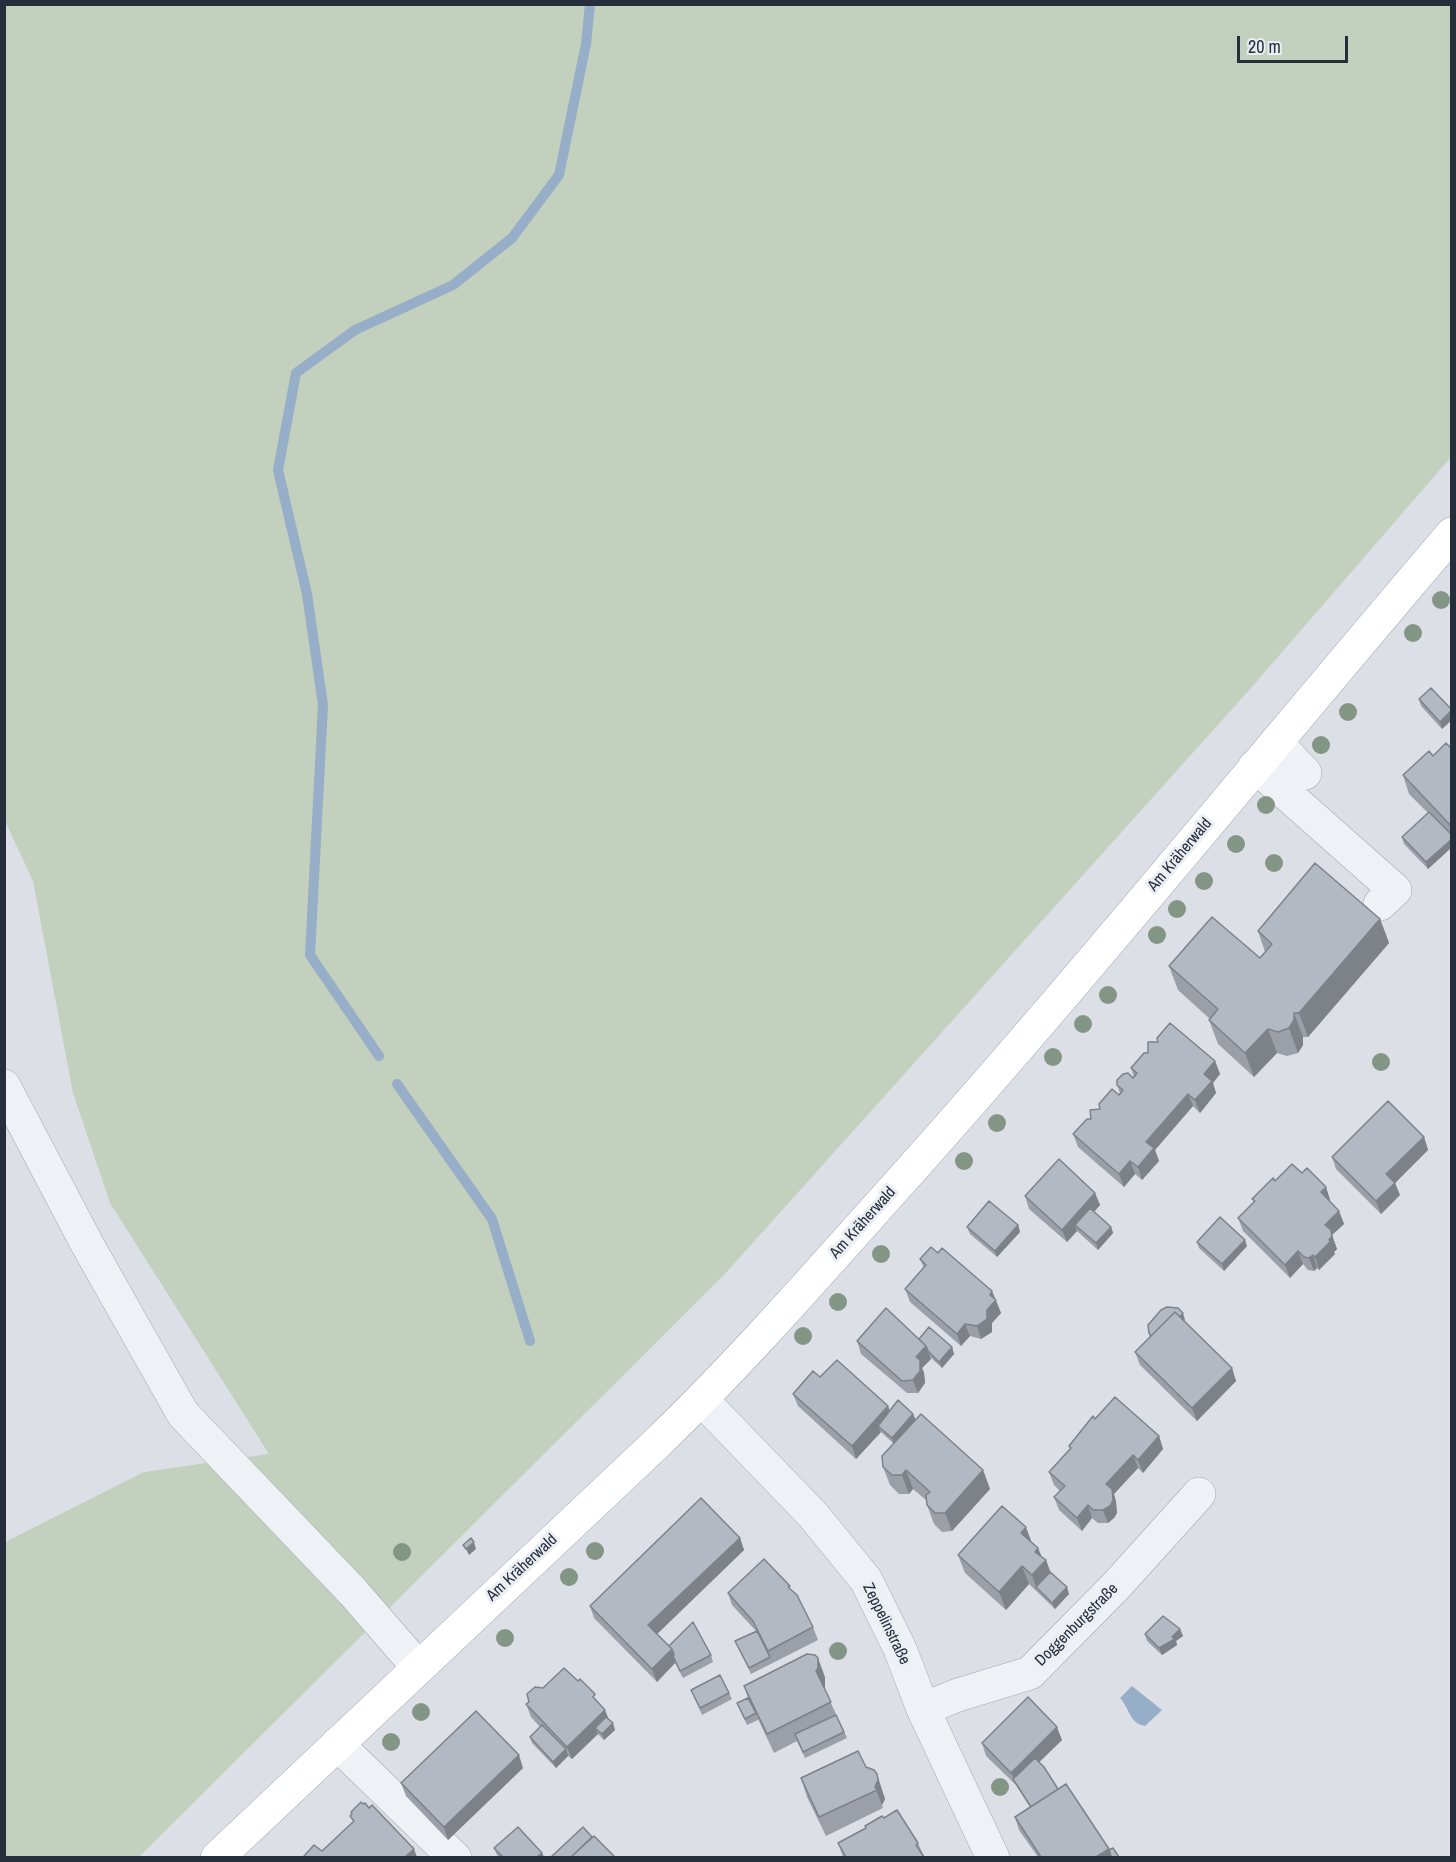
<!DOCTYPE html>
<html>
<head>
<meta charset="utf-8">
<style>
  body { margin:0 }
  #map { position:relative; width:1456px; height:1862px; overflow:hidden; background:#dce0e6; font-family:"Archivo Narrow",sans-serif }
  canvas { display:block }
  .frame { position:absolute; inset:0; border:6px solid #262e3c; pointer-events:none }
  .scale { position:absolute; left:1237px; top:36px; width:111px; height:27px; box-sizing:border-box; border:3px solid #262e3c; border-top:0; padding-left:8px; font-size:18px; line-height:21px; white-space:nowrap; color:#262e3c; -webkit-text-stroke:4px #ebeff4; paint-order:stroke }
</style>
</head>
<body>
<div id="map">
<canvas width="1456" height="1862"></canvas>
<div class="frame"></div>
<div class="scale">20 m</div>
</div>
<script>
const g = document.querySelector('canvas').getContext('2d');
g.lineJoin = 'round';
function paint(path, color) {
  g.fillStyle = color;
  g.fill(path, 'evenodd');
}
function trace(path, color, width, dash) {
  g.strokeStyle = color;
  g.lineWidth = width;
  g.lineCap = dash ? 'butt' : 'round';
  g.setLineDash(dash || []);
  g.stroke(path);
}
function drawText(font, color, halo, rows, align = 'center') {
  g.font = font + ' "Archivo Narrow",sans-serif';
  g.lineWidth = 6;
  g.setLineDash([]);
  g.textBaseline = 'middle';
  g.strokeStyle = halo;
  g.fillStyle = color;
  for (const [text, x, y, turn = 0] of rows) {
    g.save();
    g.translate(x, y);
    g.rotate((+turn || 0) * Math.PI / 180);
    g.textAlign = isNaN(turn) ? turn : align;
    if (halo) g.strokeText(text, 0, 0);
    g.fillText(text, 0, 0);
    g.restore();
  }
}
paint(new Path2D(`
  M5,5H1451V457L1251,688L723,1276L139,1857L5,1858V1542L144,1472L269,1454L110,1203L73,1093L33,881L5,821Z`), '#c2d0bd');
paint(new Path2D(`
  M1132,1686L1162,1710L1145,1726C1129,1723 1130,1709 1120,1698Z`), '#96aec7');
trace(new Path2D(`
  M379,1056L310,955L323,705L307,594L278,470L296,373L355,330L453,285L512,238L559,175L586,44L590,4
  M397,1084L492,1219L530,1341`), '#96aec7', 10);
const minor = new Path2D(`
  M1276,742L1305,773
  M1255,766L1395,890L1380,904
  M4,1086L87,1244L183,1414L353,1592L418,1667
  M702,1400L813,1515L866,1580L900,1649L923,1709L993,1858
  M923,1709L958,1695L1030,1673L1116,1586L1199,1494
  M337,1744L455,1858`);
const major = new Path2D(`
  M217,1858L656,1444C739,1364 815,1277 892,1191C1084,977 1265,753 1452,534`);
trace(minor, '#a2a7b0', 34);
trace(major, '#9ba4b2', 34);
trace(minor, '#eef1f5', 33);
trace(major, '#fff', 33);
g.fillStyle = '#839584';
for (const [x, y] of [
  [1441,600],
  [1413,633],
  [1348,712],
  [1321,745],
  [1266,805],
  [1236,844],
  [1274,863],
  [1204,881],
  [1177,909],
  [1157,935],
  [1108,995],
  [1083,1024],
  [1053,1057],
  [1381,1062],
  [997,1123],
  [964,1161],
  [881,1254],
  [838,1302],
  [803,1336],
  [595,1551],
  [402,1552],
  [569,1577],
  [505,1638],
  [838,1651],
  [421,1712],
  [391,1742],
  [1000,1787]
]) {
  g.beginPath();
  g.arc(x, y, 9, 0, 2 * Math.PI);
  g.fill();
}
paint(new Path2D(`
  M1419,699L1452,710L1442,729L1421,706Z
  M1452,749V847L1428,869L1404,844L1402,837L1428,813L1409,794L1403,775L1433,756Z
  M1380,919L1389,943L1308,1037H1303V1045L1298,1053L1287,1056L1277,1053L1254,1077L1218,1044L1209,1020L1210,1019L1178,990L1169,966L1260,958L1265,952L1258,931Z
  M1215,1061L1220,1074L1213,1083L1216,1093L1200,1113L1193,1106L1155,1150L1159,1161L1142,1180L1135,1174L1124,1187L1078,1147L1073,1134L1091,1119L1100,1109L1120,1093L1117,1085L1134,1077L1131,1068Z
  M1424,1137L1428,1150L1395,1183L1400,1195L1381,1214L1336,1169L1332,1157Z
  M1302,1173L1326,1187L1330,1200L1329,1201L1339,1211L1344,1224L1332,1235L1337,1249L1334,1252L1335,1254L1319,1270L1317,1268L1314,1271L1308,1270L1303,1264L1290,1278L1243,1231L1238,1218L1254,1202L1252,1199L1275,1181Z
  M1095,1193L1100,1205L1094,1212L1111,1227L1113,1233L1098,1250L1077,1231L1067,1242L1029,1209L1025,1196Z
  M1018,1225L1020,1232L997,1257L970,1234L967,1227Z
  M1197,1242L1247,1246L1224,1271L1199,1248Z
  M938,1253L992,1291L1001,1313L992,1323V1332L981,1339L970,1336L961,1346L910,1302L905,1289L924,1268L920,1259Z
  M1185,1320L1184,1321L1232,1368L1236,1381L1197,1421L1140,1365L1135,1352L1150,1337L1149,1333Z
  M919,1339L952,1347L954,1354L942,1368L930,1357L931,1359L922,1368L924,1373L925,1383L918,1393H907L861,1354L857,1341Z
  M820,1377L888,1406L890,1411L913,1414L916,1420L983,1470L990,1489L952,1531L942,1532L934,1524L927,1505V1501L913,1489L909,1494H899L890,1485L883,1467L894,1444L881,1432L856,1459L798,1406L793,1394Z
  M1095,1419L1159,1436L1163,1449L1143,1473L1138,1468L1114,1494L1116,1502L1117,1513L1114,1518L1108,1523H1098L1092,1518L1082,1531L1059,1510L1054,1497L1060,1491L1054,1485L1049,1472L1070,1449L1069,1446Z
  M740,1538L744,1550L657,1634L669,1646L711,1655L713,1662L683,1678L675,1663L657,1682L594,1618L590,1606Z
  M1032,1542L1038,1548L1042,1557L1046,1560L1050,1572L1069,1594L1055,1609L1029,1584L1006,1610L965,1573L958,1555Z
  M792,1590L813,1627L818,1640L751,1674L735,1641L756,1631L732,1605L728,1593Z
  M1180,1629L1183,1636L1176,1641L1177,1645L1162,1655L1147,1641L1145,1634Z
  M825,1677V1687L824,1688L847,1738L805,1758L797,1741L774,1753L758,1719V1720L747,1725L737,1703L748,1698L744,1686Z
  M691,1690L729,1693L732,1699L702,1715Z
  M598,1702L615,1730L604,1740L598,1734L572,1759L568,1756L556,1768L532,1743L530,1737L540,1727L531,1717L526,1704Z
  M1062,1740L1039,1762L1058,1789L1109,1850L1119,1857H1038L1019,1830L1015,1817L1030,1807L1016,1785L986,1756L982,1743Z
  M866,1767L883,1793L885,1799L882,1805L883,1808L826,1836L807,1797L801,1778Z
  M523,1768L448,1840L406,1796L401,1783Z
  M884,1818L918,1843L924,1857H843L838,1843Z
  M494,1848L542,1853L544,1857H499L497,1855Z`), '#9a9fa8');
paint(new Path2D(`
  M1452,711V720L1442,729L1440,722Z
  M1452,839V847L1428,869L1426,862Z
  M1380,919L1389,943L1308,1037L1299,1013Z
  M1294,1013L1303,1037V1045L1298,1053L1289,1028Z
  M1268,1029L1277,1053L1254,1077L1245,1053Z
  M1215,1061L1220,1074L1213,1083L1216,1093L1200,1113L1195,1100L1204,1074Z
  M1188,1094L1193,1106L1155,1150L1159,1161L1142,1180L1138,1167L1146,1142Z
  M1424,1137L1428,1150L1391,1187L1386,1174Z
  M1130,1161L1135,1174L1124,1187L1119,1174Z
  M1395,1183L1400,1195L1381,1214L1376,1201Z
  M1326,1187L1330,1200L1325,1205L1321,1192Z
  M1095,1193L1100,1205L1079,1229L1075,1225L1077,1231L1067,1242L1062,1230Z
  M1339,1211L1344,1224L1332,1235L1337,1249L1334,1252L1335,1254L1319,1270L1315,1257L1325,1225Z
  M1018,1225L1020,1232L997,1257L995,1251Z
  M1111,1227L1113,1233L1098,1250L1096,1243Z
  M1245,1240L1247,1246L1224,1271L1222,1264Z
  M1298,1251L1303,1264L1290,1278L1285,1265Z
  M1313,1255L1317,1268L1314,1271L1309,1258Z
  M992,1291L1001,1313L992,1323V1332L981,1339L977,1326L987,1310L990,1295Z
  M1183,1313L1185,1320L1157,1348L1155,1341Z
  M965,1324L970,1336L961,1346L957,1334Z
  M926,1346L931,1359L922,1368L924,1373L925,1383L918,1393L913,1380L916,1357Z
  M952,1347L954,1354L942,1368L939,1362Z
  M1232,1368L1236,1381L1197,1421L1192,1408Z
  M888,1406L893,1419L878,1426L881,1432L856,1459L852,1446Z
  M913,1414L916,1421L894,1445L892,1438Z
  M1159,1436L1163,1449L1143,1473L1138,1460Z
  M1133,1455L1138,1468L1114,1494L1116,1502L1117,1513L1114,1518L1108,1523L1103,1510L1106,1484Z
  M906,1470L913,1489L909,1494L902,1475Z
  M983,1470L990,1489L952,1531L945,1513Z
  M1088,1505L1092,1518L1082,1531L1077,1518Z
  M1026,1527L1033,1546L1021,1533Z
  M740,1538L744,1550L653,1638L648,1625Z
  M474,1542L476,1549L469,1555L466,1549Z
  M1038,1548L1044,1563L1046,1560L1053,1579L1036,1587L1032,1575L1035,1552Z
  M1022,1566L1029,1584L1006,1610L999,1592Z
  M1067,1587L1069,1594L1055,1609L1052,1603Z
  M1180,1629L1183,1636L1176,1641L1177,1645L1162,1655L1159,1648Z
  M672,1649L677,1662L673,1656L675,1663L657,1682L652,1669Z
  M818,1658L825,1677V1687L823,1690L816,1671Z
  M605,1710L610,1722L595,1728L598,1734L572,1759L567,1747Z
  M613,1723L615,1730L604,1740L602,1734Z
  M1057,1727L1062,1740L1017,1784L1011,1773Z
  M566,1749L568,1756L556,1768L553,1762Z
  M519,1755L523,1768L448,1840L444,1827Z
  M877,1774L885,1799L882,1805L875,1787Z
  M414,1849L417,1857H405Z
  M1109,1849L1112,1857H1096Z
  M542,1853L544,1857H537Z`), '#7d8288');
const building = new Path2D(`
  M1431,688L1452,710L1440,722L1419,699Z
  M1446,743L1452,749V827L1403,775L1429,751L1433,756Z
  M1429,812L1452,835V839L1426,862L1402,837Z
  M1315,863L1380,919L1299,1013H1294V1020L1289,1028L1278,1032L1268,1029L1245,1053L1209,1020L1218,1009L1169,966L1212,917L1260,958L1272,944L1258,931Z
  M1170,1023L1215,1061L1204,1074L1212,1081L1195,1100L1188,1094L1146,1142L1154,1148L1138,1167L1130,1161L1119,1174L1073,1134L1087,1119H1091L1090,1110L1100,1109L1099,1104L1112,1089L1119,1095L1123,1090L1117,1085V1080L1123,1074L1128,1073L1133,1078L1137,1073L1131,1068L1144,1053H1148V1042H1158L1157,1038Z
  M1388,1101L1424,1137L1386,1174L1395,1183L1376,1201L1332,1157Z
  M1059,1159L1095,1193L1062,1230L1025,1196Z
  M1292,1164L1302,1173L1307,1168L1326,1187L1321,1192L1339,1211L1325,1225L1331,1230L1332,1236L1329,1240L1331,1241L1315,1257L1313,1255L1309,1258L1304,1257L1298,1251L1285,1265L1238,1218L1255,1201L1252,1199L1273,1178L1275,1181Z
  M989,1201L1018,1225L995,1251L967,1227Z
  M1090,1208L1111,1227L1096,1243L1075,1225Z
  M1220,1217L1245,1240L1222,1264L1197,1242Z
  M931,1247L938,1253L942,1248L992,1291L990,1295L996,1300L987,1310V1319L977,1326L965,1324L957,1334L905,1289L926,1265L920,1259Z
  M1167,1307L1178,1308L1183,1313L1180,1317L1175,1312L1151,1336L1149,1333L1148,1325L1161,1310Z
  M886,1308L926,1346L916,1357L920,1360V1371L913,1380L902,1381L857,1341Z
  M1175,1312L1232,1368L1192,1408L1135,1352Z
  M929,1327L952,1347L939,1362L928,1351L926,1346L919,1339Z
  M837,1360L888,1406L852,1446L793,1394L813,1371L820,1377Z
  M1115,1397L1159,1436L1138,1460L1133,1455L1106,1484L1112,1489L1113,1500L1110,1506L1103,1510H1093L1088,1505L1077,1518L1054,1497L1065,1486L1049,1472L1071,1448L1069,1446L1093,1416L1095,1419Z
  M898,1400L913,1414L892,1438L878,1426Z
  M921,1414L983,1470L945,1513H935L927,1505L926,1495L930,1492L906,1470L902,1475H892L883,1467L882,1456Z
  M701,1498L740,1538L648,1625L672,1649L652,1669L590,1606Z
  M1002,1506L1026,1527L1021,1533L1038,1548L1035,1552L1046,1560L1032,1575L1022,1566L999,1592L958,1555Z
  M471,1538L474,1542L466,1549L463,1545Z
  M764,1559L790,1586L788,1587L797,1595L813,1627L768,1651L753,1621L728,1593Z
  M1050,1572L1067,1587L1052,1603L1036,1587Z
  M1163,1616L1180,1629L1172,1637L1175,1639L1159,1648L1145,1634Z
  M693,1622L711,1655L680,1671L673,1656L674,1655L672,1649L669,1646Z
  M757,1631L770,1657L749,1668L735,1641Z
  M807,1654L815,1655L818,1658V1668L816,1671L831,1702L767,1734L744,1686Z
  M564,1668L578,1681L580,1679L595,1694L593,1697L605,1710L567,1747L526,1704L529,1702L527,1694L535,1687L543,1688Z
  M720,1675L729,1693L700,1708L691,1690Z
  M1028,1697L1057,1727L1011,1773L982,1743Z
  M748,1698L756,1713L745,1719L737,1703Z
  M476,1711L519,1755L444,1827L401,1783Z
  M836,1715L844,1732L803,1752L795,1734Z
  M606,1717L613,1723L602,1734L595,1728Z
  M542,1725L566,1749L553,1762L530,1737Z
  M858,1751L866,1767L874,1770L877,1774L878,1780L875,1787L877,1790L819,1817L801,1778Z
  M1035,1758L1044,1767L1058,1789L1031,1807L1013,1779Z
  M1066,1784L1109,1849L1096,1857H1041L1015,1817Z
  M361,1802L363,1804L365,1803L369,1808L372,1805L414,1849L405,1857H305L304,1856L314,1845L322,1851L354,1821L350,1816L352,1814L351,1812Z
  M897,1810L918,1843L916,1845L924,1857H846L838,1843L866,1828L865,1826L882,1816L884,1818Z
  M518,1827L542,1853L537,1857H503L494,1848Z
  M583,1827L592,1837L571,1857H551Z
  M594,1836L615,1857H571Z
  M1113,1848L1119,1857H1108L1111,1856L1109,1850Z`);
paint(building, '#b3b9c3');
trace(building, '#7d8288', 1.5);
drawText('16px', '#262e3c', '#ebeff4', [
  ["Am Kräherwald",1180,855,-50],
  ["Am Kräherwald",863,1223,-48],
  ["Am Kräherwald",522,1568,-43],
  ["Zeppelinstraße",886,1624,64],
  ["Doggenburgstraße",1077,1625,-45]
]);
</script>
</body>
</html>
